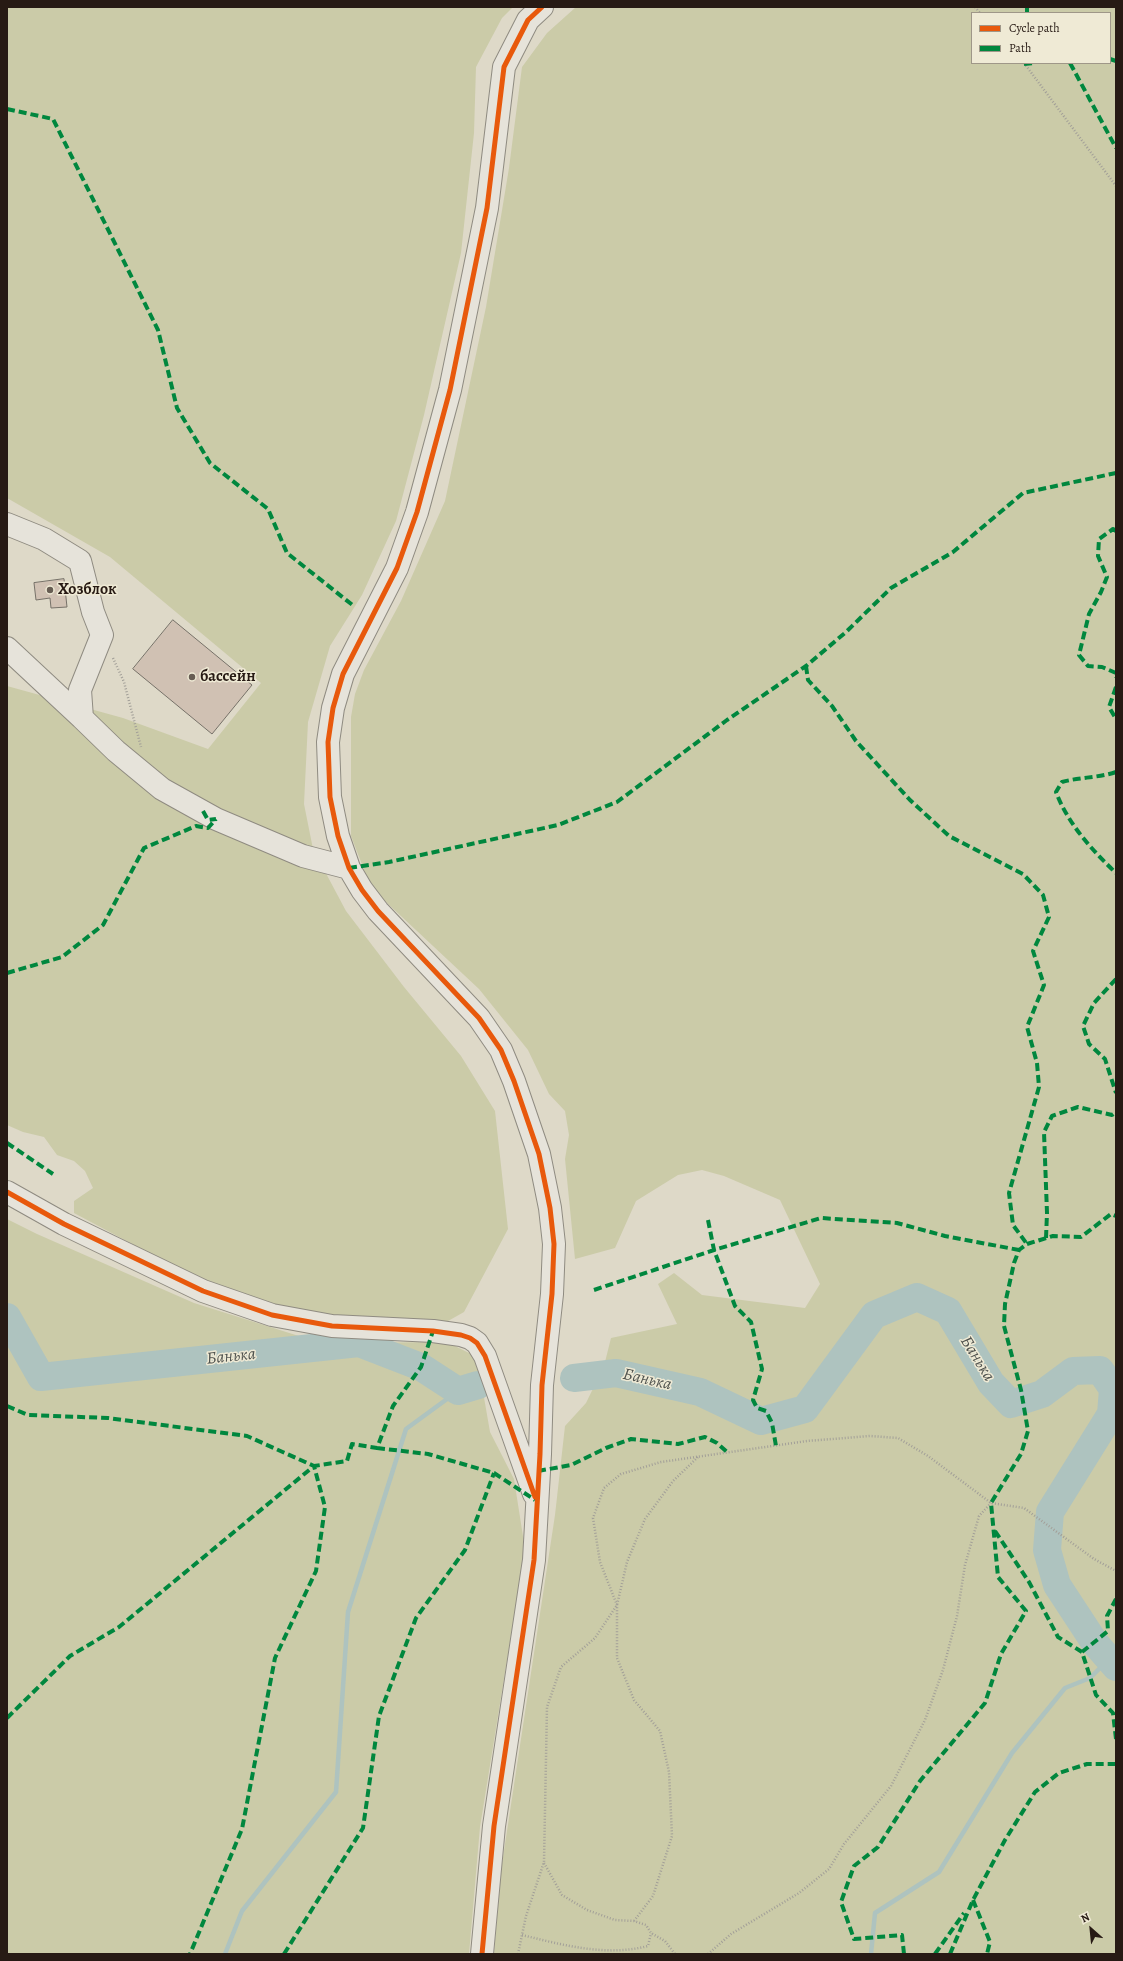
<!DOCTYPE html>
<html>
<head>
<meta charset="utf-8">
<style>
  body { margin:0 }
  #map { position:relative; width:1123px; height:1961px; overflow:hidden; background:#ded9c8; font-family:Alegreya,serif }
  canvas { display:block }
  .frame { position:absolute; inset:0; border:8px solid #271a14; pointer-events:none }
  .legend { position:absolute; left:971px; top:12px; width:140px; height:52px; box-sizing:border-box; background:#efead5; border:1px solid #9f9788; margin:0; padding:5px 7px; list-style:none; font-size:12px; color:#271a14 }
  .legend li { display:flex; align-items:center; gap:8px; height:20px }
  .legend b { width:20px; border:1px solid #9f9788 }
  .north { position:absolute; left:1071px; top:1909px; width:40px; height:40px; -webkit-text-stroke:3px #efead5; paint-order:stroke; rotate:333deg; font-size:11px; font-weight:700; line-height:16px; text-align:center; color:#271a14 }
  .north::after { content:''; display:block; margin:auto; width:14px; height:18px; background:#271a14; clip-path:polygon(50% 0,100% 100%,50% 72%,0 100%) }
</style>
</head>
<body>
<div id="map">
<canvas width="1123" height="1961"></canvas>
<div class="frame"></div>
<ul class="legend">
<li><b style="height:5px;background:#e8590c"></b>Cycle path</li>
<li><b style="height:5px;background:#00873e"></b>Path</li>
</ul>
<div class="north">N</div>
</div>
<script>
const g = document.querySelector('canvas').getContext('2d');
g.lineJoin = 'round';
function paint(path, color) {
  g.fillStyle = color;
  g.fill(path, 'evenodd');
}
function trace(path, color, width, dash) {
  g.strokeStyle = color;
  g.lineWidth = width;
  g.lineCap = dash ? 'butt' : 'round';
  g.setLineDash(dash || []);
  g.stroke(path);
}
function drawText(font, color, halo, rows, align = 'center') {
  g.font = font + ' Alegreya,serif';
  g.lineWidth = 3;
  g.setLineDash([]);
  g.textBaseline = 'middle';
  g.strokeStyle = halo;
  g.fillStyle = color;
  for (const [text, x, y, turn = 0] of rows) {
    g.save();
    g.translate(x, y);
    g.rotate((+turn || 0) * Math.PI / 180);
    g.textAlign = isNaN(turn) ? turn : align;
    if (halo) g.strokeText(text, 0, 0);
    g.fillText(text, 0, 0);
    g.restore();
  }
}
paint(new Path2D(`
  M7,7H513L502,18L476,67L474,133L461,253L424,415L396,521L362,595L330,646L308,722L304,804L313,849L346,911L404,987L461,1056L495,1111L508,1229L464,1312L441,1325L332,1317L265,1302L198,1279L74,1213V1201L93,1188L85,1171L74,1161L57,1155L44,1137L23,1132L7,1125V686L123,718L208,749L261,683L110,557L7,498Z
  M576,7H1116V1954H494L500,1877L555,1515L565,1426L586,1403L604,1366L611,1338L677,1324L658,1284L674,1273L702,1295L805,1308L820,1284L780,1200L724,1176L702,1170L678,1175L636,1201L615,1248L575,1259L565,1159L569,1135L565,1111L549,1094L528,1050L479,989L371,888L351,836V717L355,694L364,670L401,601L445,501L486,307L509,168L522,67L547,33ZM972,13H1110V63H972Z
  M7,1219L37,1234L194,1303L321,1343L447,1342L477,1357L490,1432L514,1479L525,1549L480,1827L469,1954H7Z`), '#cbcba8');
trace(new Path2D(`
  M225,1954L242,1911L336,1792L348,1612L406,1429L458,1391
  M871,1954L875,1913L939,1872L1012,1753L1065,1688L1090,1678L1109,1659`), '#aec3bf', 4.5);
trace(new Path2D(`
  M7,1317L41,1377L359,1343L421,1367L458,1391L478,1385
  M574,1378L616,1373L700,1392L761,1421L805,1409L874,1315L917,1297L948,1311L991,1383L1011,1404L1042,1394L1073,1371L1100,1370L1113,1389L1111,1414L1050,1512L1047,1550L1057,1585L1095,1643L1116,1667`), '#aec3bf', 28);
const building = new Path2D(`
  M64,579L67,607L51,608L50,598L36,600L34,583Z
  M173,620L252,685L212,734L133,669Z`);
paint(building, '#d0c1b3');
trace(building, '#767168', 1);
const minor = new Path2D(`
  M7,524L44,539L80,561L93,612L102,635L80,690L82,718L116,751L162,789L216,819L303,856L349,868
  M7,648L82,718
  M7,1192L64,1224L203,1291L272,1315L332,1326L433,1331L461,1335L470,1338L477,1343L485,1356L534,1494
  M482,1954L494,1826L534,1560L540,1454L542,1385L552,1294L554,1244L550,1208L539,1154L514,1081L501,1050L479,1018L378,911L362,890L349,868L338,836L330,797L328,742L333,708L343,674L397,568L417,512L450,390L487,208L504,67L528,20L542,7`);
trace(minor, '#8f8b81', 24);
trace(new Path2D(`
  M975,7L980,13
  M1024,63L1116,186
  M113,658L124,682L141,747
  M544,1863L562,1895L587,1910L615,1920L634,1921L646,1925L651,1933L665,1941L675,1954
  M634,1921L653,1896L672,1836L669,1772L660,1731L634,1700L617,1658V1605L600,1562L593,1518L604,1488L621,1474L661,1462L807,1441L870,1436L898,1438L928,1456L991,1503L1024,1508L1094,1559L1116,1571
  M522,1935C563,1945 606,1957 648,1946L651,1933
  M518,1954L526,1916L544,1862L547,1707L561,1667L595,1638L617,1605L627,1562L645,1519L673,1481L699,1456
  M708,1954L731,1934L799,1893L829,1869L844,1844L891,1786L925,1720L943,1670L957,1616L965,1565L979,1516L991,1503`), '#a29f98', 2.5, [1, 2]);
trace(minor, '#e6e3da', 22);
trace(new Path2D(`
  M1027,13V7
  M1110,59L1116,61
  M1070,63L1116,148
  M1024,64L1034,63
  M7,109L53,119L158,330L177,408L210,463L268,509L287,553L355,607
  M1116,531L1113,529L1099,539L1098,556L1107,577L1101,592L1089,614L1079,655L1088,666L1102,667L1116,673V678
  M806,666L808,680L832,706L856,741L910,800L949,836L1023,874L1043,895L1049,917L1033,951L1044,985L1027,1027L1037,1063L1039,1087L1009,1193L1013,1225L1027,1244
  M1116,687L1109,707L1116,719
  M1116,772C1098,778 1080,777 1062,782L1056,792C1068,824 1092,850 1116,873
  M203,811L208,820L216,819
  M349,868L389,862L558,825L617,802L727,720L806,666L846,632L891,588L953,552L1023,493L1116,473
  M7,973L62,957L103,925L144,848L196,826L208,828L216,819
  M1116,979L1094,1003L1083,1026L1089,1044L1105,1059L1116,1093
  M7,1143L53,1174
  M708,1220L714,1250L735,1306L751,1322L762,1369L753,1400L757,1408L766,1411L772,1423L776,1446
  M1046,1238L1047,1213L1044,1132L1052,1116L1078,1107L1112,1115L1116,1112
  M594,1290L714,1250L821,1218L897,1223L945,1236L1019,1250
  M7,1406L28,1415L108,1418L247,1436L314,1466L325,1507L316,1571L275,1658L242,1829L190,1954
  M377,1448L428,1454L494,1473L535,1500
  M538,1471L571,1465L606,1448L631,1439L678,1444L705,1437L717,1443L727,1452
  M995,1531L1029,1582L1058,1637L1082,1652L1096,1695L1113,1713L1116,1739
  M1082,1652L1108,1631L1107,1616L1116,1599
  M7,1718L70,1656L119,1627L314,1466L347,1461L352,1444L377,1448L393,1406L421,1367L433,1331
  M973,1900L990,1942L987,1954
  M284,1954L363,1828L379,1716L416,1618L465,1550L494,1473
  M904,1954L902,1935L854,1939L841,1902L854,1866L878,1847L920,1781L985,1703L1001,1654L1026,1611L998,1577L991,1503L1021,1454L1028,1431L1021,1390L1004,1326L1005,1304L1014,1263L1019,1250L1027,1244L1053,1236L1081,1237L1111,1214L1116,1216
  M935,1954L964,1913
  M950,1954L973,1900L1005,1840L1035,1792L1059,1773L1087,1764H1116`), '#00873e', 4, [8, 4]);
trace(new Path2D(`
  M7,1192L64,1224L203,1291L272,1315L332,1326L433,1331L461,1335L470,1338L477,1343L485,1356L535,1497
  M482,1954L494,1826L534,1560L540,1454L542,1385L552,1294L554,1244L550,1208L539,1154L514,1081L501,1050L479,1018L378,911L362,890L349,868L338,836L330,797L328,742L333,708L343,674L397,568L417,512L450,390L487,208L504,67L528,20L542,7`), '#e8590c', 5);
for (const [x, y, r, color] of [
  [50,590,4,"#675d53"],
  [192,677,4,"#675d53"]
]) {
  const dot = new Path2D();
  dot.arc(x, y, r, 0, 2 * Math.PI);
  g.fillStyle = color;
  g.fill(dot);
  trace(dot, '#efead5', 1.5);
}
drawText('bold 16px', '#271a14', '#efead5', [
  ["Хозблок",58,590],
  ["бассейн",200,677]
], 'left');
drawText('italic 17px', '#4f524e', '#efead5', [
  ["Банька",231,1357,-6],
  ["Банька",977,1359,58],
  ["Банька",647,1380,13]
]);
</script>
</body>
</html>
